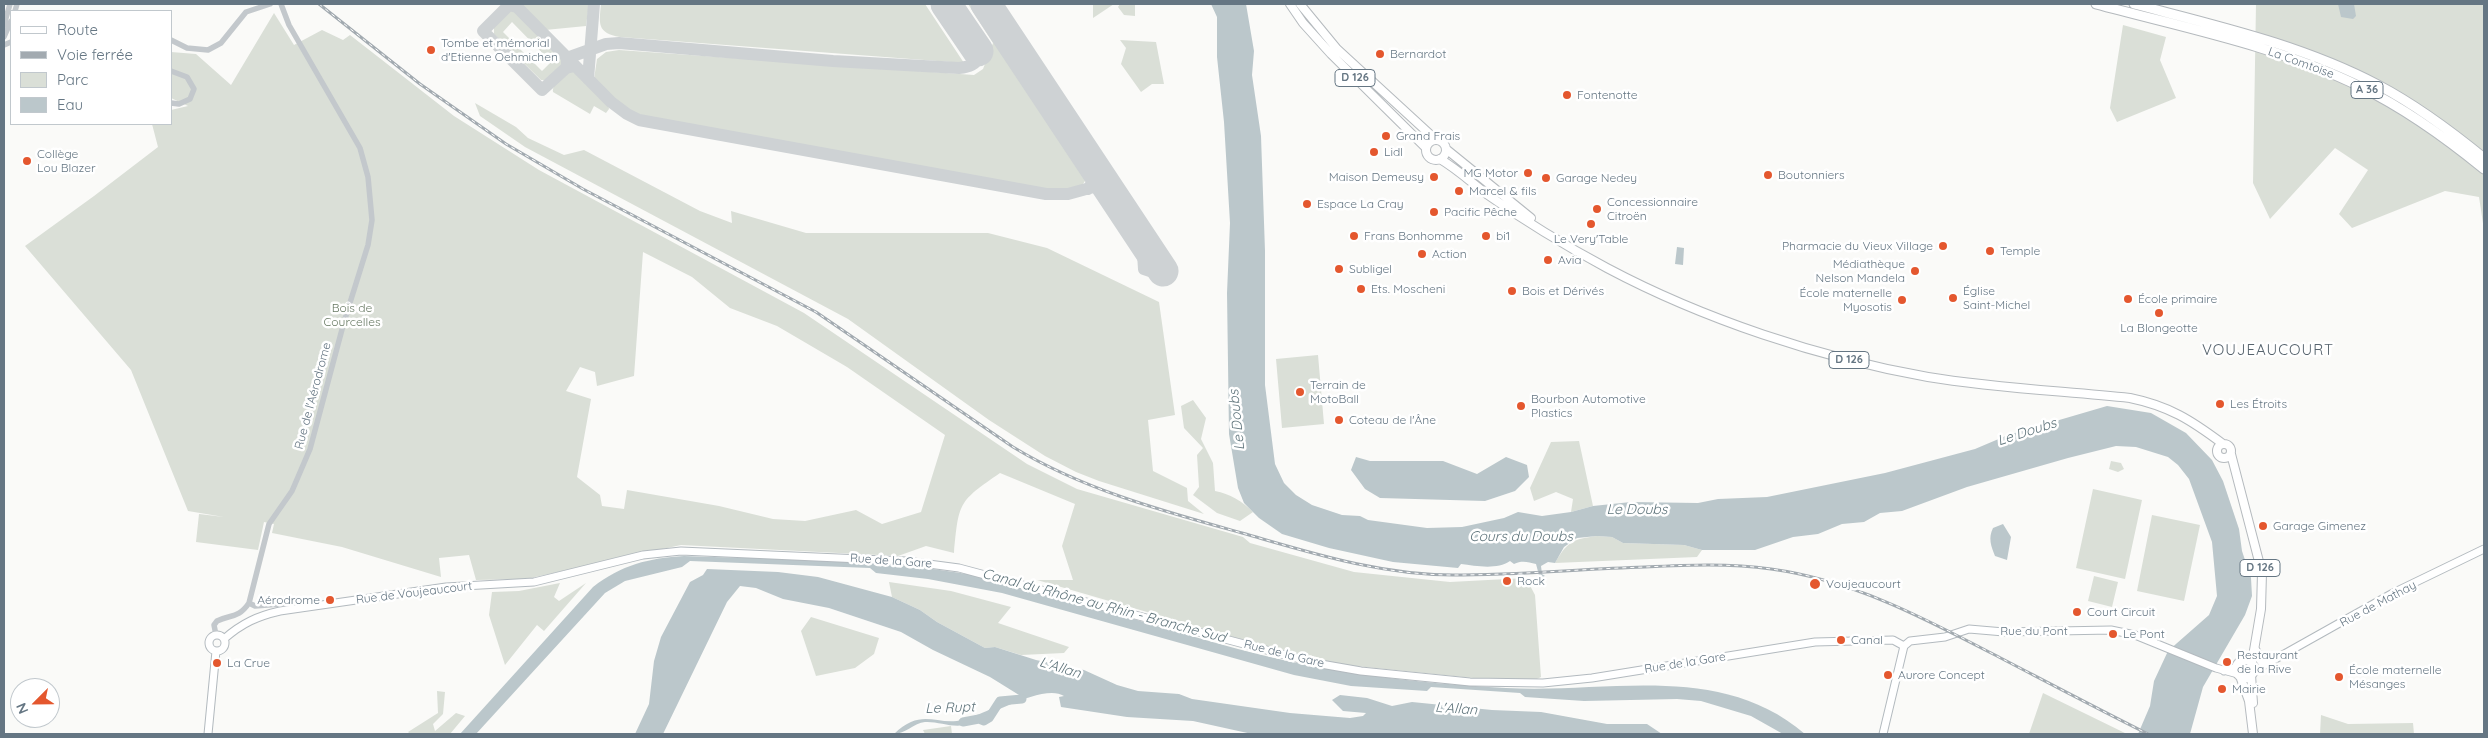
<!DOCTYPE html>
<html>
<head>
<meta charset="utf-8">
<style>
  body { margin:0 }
  #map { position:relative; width:2488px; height:738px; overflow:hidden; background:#fafaf8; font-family:Quicksand,sans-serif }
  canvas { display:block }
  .frame { position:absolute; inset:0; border:5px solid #657683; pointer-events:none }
  .legend { position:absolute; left:10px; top:10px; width:162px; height:115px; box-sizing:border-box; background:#fff; border:1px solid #c1c8cd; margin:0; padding:6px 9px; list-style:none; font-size:15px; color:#657683 }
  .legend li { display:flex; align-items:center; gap:10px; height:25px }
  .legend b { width:25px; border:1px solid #c1c8cd }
  .north { position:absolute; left:10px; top:678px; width:50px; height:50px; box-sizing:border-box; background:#fff; border:1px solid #c1c8cd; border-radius:50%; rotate:247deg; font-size:14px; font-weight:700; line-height:20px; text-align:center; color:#657683 }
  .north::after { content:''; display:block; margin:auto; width:18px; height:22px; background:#e4572e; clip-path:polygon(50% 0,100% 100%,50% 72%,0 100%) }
</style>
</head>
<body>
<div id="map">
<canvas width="2488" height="738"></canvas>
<div class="frame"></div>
<ul class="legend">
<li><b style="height:6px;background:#fff"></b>Route</li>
<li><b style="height:6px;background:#a2aab0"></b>Voie ferrée</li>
<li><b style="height:14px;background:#dadfd7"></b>Parc</li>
<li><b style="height:14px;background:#bbc7cb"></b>Eau</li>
</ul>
<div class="north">N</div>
</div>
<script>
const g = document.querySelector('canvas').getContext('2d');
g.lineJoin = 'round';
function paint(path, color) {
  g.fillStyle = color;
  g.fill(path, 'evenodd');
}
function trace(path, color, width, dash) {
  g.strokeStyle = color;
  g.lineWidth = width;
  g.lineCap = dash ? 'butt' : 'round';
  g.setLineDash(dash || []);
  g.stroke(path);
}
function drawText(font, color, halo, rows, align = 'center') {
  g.font = font + ' Quicksand,sans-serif';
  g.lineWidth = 5;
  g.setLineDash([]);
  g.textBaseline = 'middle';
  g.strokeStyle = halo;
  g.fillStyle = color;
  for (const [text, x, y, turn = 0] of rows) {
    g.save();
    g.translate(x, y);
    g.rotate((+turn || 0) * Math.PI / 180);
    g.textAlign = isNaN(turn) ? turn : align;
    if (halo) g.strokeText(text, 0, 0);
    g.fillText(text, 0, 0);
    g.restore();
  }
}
paint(new Path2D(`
  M520,4H589L586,26L545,30Z
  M601,4H925L964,63L620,37C597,33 599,24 601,4Z
  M968,4H977L1086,168L1087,178L1081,187L1064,191L1049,190L649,118C625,112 611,97 594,79L597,59L606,52L619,50L974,75L983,69L993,43Z
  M1093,4H1114L1093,18Z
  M1120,4H1135V16L1124,15L1118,7Z
  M2256,4H2484V230L2479,197L2445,191L2352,228L2339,214L2368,170L2335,148L2270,219L2253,183Z
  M508,10H515L563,58V65L549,80H541L494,34V24ZM512,22L551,62L542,71L503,32Z
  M274,13L294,45L322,30L343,40L350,35L454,116L539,170L804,313L1027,464L1077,489L1243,537L1250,543L1354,572L1450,582L1526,578L1535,595L1541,677L1537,679H1483L1336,664L1288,653L1037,580H1073L1062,546L1075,504L1000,473C958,502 959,502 954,553L926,546L898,556L681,545L526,579L476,580L469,555L439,558L441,577L342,547L272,533L274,524L264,522L258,550L196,542L199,514L224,517L188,511L131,370L25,246L94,196L158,147L152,124H171V110L188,106L171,98V52L196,54L231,85ZM643,252L692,277L730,308L777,326L847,367L945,435L921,512L882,524L856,510L805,521L773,519L719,506L627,490L624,509L602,506L600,495L577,477L591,399L566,391L580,367L595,372L597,386L634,376Z
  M2123,25L2166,37L2160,60L2176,98L2117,122L2110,108Z
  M1120,40L1156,42L1164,84H1152L1141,92L1121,64L1126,48Z
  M573,69L608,103L609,109L606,113L594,106L590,114L553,92C552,83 565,71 573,69Z
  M475,103L516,127L528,138L564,155L584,150L700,211L732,223L731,211L806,233H988L1047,248L1159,302L1175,415L1148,420L1153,471L1187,488L1188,501L1204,514L1099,481L1076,472L1045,456L989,420L848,319L525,147L480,116Z
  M1318,355L1324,424L1282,428L1276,359Z
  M1193,400L1206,418L1201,439L1213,463L1215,491C1230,494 1242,501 1253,512L1240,521L1217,513L1193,495L1199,487L1197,455L1203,448L1184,428L1181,406Z
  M1579,441L1593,506L1571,512L1573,499L1556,492L1534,501L1530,488L1551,442Z
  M2111,461L2121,463L2124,469L2118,472L2109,469Z
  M2093,489L2142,500L2125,579L2076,568Z
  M2152,515L2200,525L2184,601L2137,591Z
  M1597,536L1612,537L1623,543L1684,545L1702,550L1697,557L1555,563C1567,542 1573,539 1597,536Z
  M2094,576L2118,582L2112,607L2088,601Z
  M889,582L951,591L1011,607L998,623L1069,647L1064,653L1021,655L995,647L985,648L937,622L920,610L892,597Z
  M560,583L554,597L559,601L586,583L544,631L537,625L505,665L489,615L492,592L519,591Z
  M811,617L879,638L874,654L855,668L816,676L801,631Z
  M437,691L445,692L443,714L433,724L435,731L456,713L465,716L450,734H410L408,732L438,713Z
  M2043,693L2127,734H2029Z
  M2321,715L2348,724L2413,723L2414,734H2320Z
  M951,726L952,734H925L923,730Z`), '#dadfd7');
paint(new Path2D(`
  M1211,4H1246L1254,51L1252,75L1261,136L1265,251V385L1275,464L1284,483L1296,495L1312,505L1342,515L1360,516L1368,520L1427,528L1462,527L1504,518L1518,512L1542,516L1571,512L1593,506L1631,502L1698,503L1718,499L1767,497L1885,473L1975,449L2008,435L2107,406L2151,413L2186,433L2212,460L2223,481L2239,529L2242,551L2251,578L2252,596L2245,615L2203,687L2190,734H2138L2150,706L2154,681L2168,651L2209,615L2217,596L2212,542L2189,479L2178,465L2168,457L2136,447L2116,446L2068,458L1967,487L1902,511L1880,513L1864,522L1842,524L1818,534L1793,537L1755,550H1702L1684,545L1623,543L1612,537L1597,536L1577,538L1564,547L1555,563L1548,562L1541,566L1542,574L1545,576L1540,579L1536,564C1528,562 1522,560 1514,564L1510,561C1497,570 1476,566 1461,564L1458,568L1393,562L1329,548L1282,534L1259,518L1244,503L1238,488L1229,434L1227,293L1230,223L1224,122L1217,57V17Z
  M2338,4H2354L2356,16L2353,19L2341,17Z
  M1677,247L1684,248L1683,265L1675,264Z
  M1356,457L1370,461H1443L1477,474L1506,457L1527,465L1529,477L1515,491L1485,501L1380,498L1365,489L1351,470Z
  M2003,524L2011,537L2007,560L1995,556C1991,546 1988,538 1993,528Z
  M684,556C788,560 892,558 994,579C1015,583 1035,590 1056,596C1117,613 1177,633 1238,649C1326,673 1415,683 1506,688C1607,694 1719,661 1805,734H1783L1751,716L1701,701L1677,699L1584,701L1525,697L1520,693L1431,687L1427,691L1351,686L1294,675L1002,593L928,579L876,573L870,568L690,561L682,567L625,581L605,593L476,734H460L593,587C621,565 649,558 684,556Z
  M707,569L778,572L818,577L892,597L920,610L937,622L985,648L995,647L1036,660L1084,670L1117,685L1138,691L1179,694L1192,699L1290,713L1350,718L1363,716L1366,713L1343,711L1332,700L1340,695L1367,698L1392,706L1412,702L1492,710L1541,712L1607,724H1647L1662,734H1252L1193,721L1127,717L1061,707L1059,697L1064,696C1044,683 988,716 967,724C955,729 938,721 925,722C914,723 905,734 894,734C922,707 935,726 963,720C973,718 1009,701 1019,695L990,677L933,650L901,632L829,608L783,599L756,588L740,586L727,602L663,734H635L649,704L654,661L661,637L690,582L703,575Z`), '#bbc7cb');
trace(new Path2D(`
  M963,722L979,719L984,721L989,718L1000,701L1022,699`), '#bbc7cb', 9);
trace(new Path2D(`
  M510,4L483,31L542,90L566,68L574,66
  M508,5L517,7L611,102L627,114L639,120L1046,194H1068L1097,186L1111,193
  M567,66V58L606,44L619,43L833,61L959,68C968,67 977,65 979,55L978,51
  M588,79L594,4
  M1088,189L1094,180V168
  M1142,239L1144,269L1150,271L1156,269L1159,260L1156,253L1150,251`), '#ced2d4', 12);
trace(new Path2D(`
  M946,4L978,51
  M986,4L1163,271`), '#ced2d4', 31);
const secondary = new Path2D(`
  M209 643a8 8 0 1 1 16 0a8 8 0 1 1-16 0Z
  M224,639C242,623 258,616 280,611L446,587L534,582L643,555L681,551L906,561L959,568L1315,663L1361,671L1470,682L1543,683L1592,678L1815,642L1893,640L1904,646
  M1904,646L1910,641L1945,637L1969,629L2004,632L2111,630L2135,635L2216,668L2238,674
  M2224,671L2237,667
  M2254,671L2393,593L2484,549
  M208,734L216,651
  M1883,734L1904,646`);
const primary = new Path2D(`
  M1290,4L1303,23L1331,54L1426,148
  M1300,4L1337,49L1435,139
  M1426 150a10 10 0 1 1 20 0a10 10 0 1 1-20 0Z
  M1446,149L1531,218
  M1440,159C1457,169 1472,183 1488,195C1526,222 1566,246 1607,268C1703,319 1820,358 1928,377C1994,388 2063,391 2130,398C2169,406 2191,420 2223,444
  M2217 451a7 7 0 1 1 14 0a7 7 0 1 1-14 0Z
  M2231,454L2262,573L2261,609L2252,662
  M2255,649L2261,661
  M2236 669a9 9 0 1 1 18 0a9 9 0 1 1-18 0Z
  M2251,675L2253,703
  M2240,676L2249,701L2253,734`);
const motorway = new Path2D(`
  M2096,4C2185,28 2278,46 2361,87C2406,109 2446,138 2484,169
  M2134,4C2217,26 2302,45 2378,85C2416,105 2451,131 2484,158`);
trace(secondary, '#b3babf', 9);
trace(primary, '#b5babe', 10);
trace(motorway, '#b4b9bd', 11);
trace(new Path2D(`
  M15,11L17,4
  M4,25L10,4
  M4,37L11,21
  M171,40L187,48L208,50L221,43L246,12L270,4
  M4,45L11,42
  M171,71L187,77L194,89L190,99L179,104L171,103
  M249,603L255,606L306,602L312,606
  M216,635L214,625L217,621C231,614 238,619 249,603L269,524L292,491L310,449L344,322L368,245L372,220L368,177L360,148L289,25L281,4`), '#c3c8cc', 5.5);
trace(secondary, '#fff', 7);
trace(primary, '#fff', 8);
trace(motorway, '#fff', 9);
const rail = new Path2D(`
  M319,4L420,84L506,144L583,189L816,312L1013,447C1084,490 1163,511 1242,533C1312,553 1380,575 1453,575C1517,575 1581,569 1645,567C1687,565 1729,563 1771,569C1852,580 1922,617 1993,654C2045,681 2096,708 2148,734`);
trace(rail, '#a2aab0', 3);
trace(rail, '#fff', 1, [4]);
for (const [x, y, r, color] of [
  [431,50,5,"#e4572e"],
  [1380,54,5,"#e4572e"],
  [1567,95,5,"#e4572e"],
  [1386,136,5,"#e4572e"],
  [1374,152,5,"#e4572e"],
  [27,161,5,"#e4572e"],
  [1528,173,5,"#e4572e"],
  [1768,175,5,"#e4572e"],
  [1434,177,5,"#e4572e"],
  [1546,178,5,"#e4572e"],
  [1459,191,5,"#e4572e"],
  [1307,204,5,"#e4572e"],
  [1597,209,5,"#e4572e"],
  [1434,212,5,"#e4572e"],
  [1591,224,5,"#e4572e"],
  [1354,236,5,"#e4572e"],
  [1486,236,5,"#e4572e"],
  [1943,246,5,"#e4572e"],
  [1990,251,5,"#e4572e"],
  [1422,254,5,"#e4572e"],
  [1548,260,5,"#e4572e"],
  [1339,269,5,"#e4572e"],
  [1915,271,5,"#e4572e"],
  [1361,289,5,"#e4572e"],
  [1512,291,5,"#e4572e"],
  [1953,298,5,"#e4572e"],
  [2128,299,5,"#e4572e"],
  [1902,300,5,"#e4572e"],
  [2159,313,5,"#e4572e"],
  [1300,392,5,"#e4572e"],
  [2220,404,5,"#e4572e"],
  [1521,406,5,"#e4572e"],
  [1339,420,5,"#e4572e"],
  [2263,526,5,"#e4572e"],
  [1507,581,5,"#e4572e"],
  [1815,584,6,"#e4572e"],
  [330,600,5,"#e4572e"],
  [2077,612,5,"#e4572e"],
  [2113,634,5,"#e4572e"],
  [1841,640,5,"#e4572e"],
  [2227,662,5,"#e4572e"],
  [217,663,5,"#e4572e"],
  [1888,675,5,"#e4572e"],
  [2339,677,5,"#e4572e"],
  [2222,689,5,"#e4572e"]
]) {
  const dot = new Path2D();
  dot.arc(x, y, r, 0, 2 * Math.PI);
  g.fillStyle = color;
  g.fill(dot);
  trace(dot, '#fff', 2);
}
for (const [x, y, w] of [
  [1355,78,40],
  [2367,90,32],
  [1849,360,40],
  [2260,568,40]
]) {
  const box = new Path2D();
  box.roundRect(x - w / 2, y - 8.5, w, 17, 4);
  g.fillStyle = '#fff';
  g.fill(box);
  trace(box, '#657683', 1);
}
drawText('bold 11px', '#657683', null, [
  ["D 126",1355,78],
  ["A 36",2367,90],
  ["D 126",1849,360],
  ["D 126",2260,568]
]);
drawText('12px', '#657683', '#fff', [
  ["Tombe et mémorial",441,43],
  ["d'Etienne Oehmichen",441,57],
  ["Bernardot",1390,54],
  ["Fontenotte",1577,95],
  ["Grand Frais",1396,136],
  ["Lidl",1384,152],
  ["Collège",37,154],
  ["Lou Blazer",37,168],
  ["MG Motor",1518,173,"right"],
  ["Boutonniers",1778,175],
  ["Maison Demeusy",1424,177,"right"],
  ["Garage Nedey",1556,178],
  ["Marcel & fils",1469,191],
  ["Concessionnaire",1607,202],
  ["Citroën",1607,216],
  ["Espace La Cray",1317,204],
  ["Pacific Pêche",1444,212],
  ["Frans Bonhomme",1364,236],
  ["bi1",1496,236],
  ["Le Very'Table",1591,239,"center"],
  ["Pharmacie du Vieux Village",1933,246,"right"],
  ["Temple",2000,251],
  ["Action",1432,254],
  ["Avia",1558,260],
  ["Médiathèque",1905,264,"right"],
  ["Nelson Mandela",1905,278,"right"],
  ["Subligel",1349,269],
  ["Ets. Moscheni",1371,289],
  ["Bois et Dérivés",1522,291],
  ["Église",1963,291],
  ["Saint-Michel",1963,305],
  ["École maternelle",1892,293,"right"],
  ["Myosotis",1892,307,"right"],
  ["École primaire",2138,299],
  ["La Blongeotte",2159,328,"center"],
  ["Terrain de",1310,385],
  ["MotoBall",1310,399],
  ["Bourbon Automotive",1531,399],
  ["Plastics",1531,413],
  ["Les Étroits",2230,404],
  ["Coteau de l'Âne",1349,420],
  ["Garage Gimenez",2273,526],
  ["Rock",1517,581],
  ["Voujeaucourt",1826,584],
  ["Aérodrome",320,600,"right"],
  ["Court Circuit",2087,612],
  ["Le Pont",2123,634],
  ["Canal",1851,640],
  ["Restaurant",2237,655],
  ["de la Rive",2237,669],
  ["La Crue",227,663],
  ["École maternelle",2349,670],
  ["Mésanges",2349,684],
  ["Aurore Concept",1898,675],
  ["Mairie",2232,689]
], 'left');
drawText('12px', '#657683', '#fff', [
  ["La Comtoise",2301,63,20],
  ["Rue de l'Aérodrome",313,396,-75],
  ["Rue de la Gare",891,561,4],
  ["Rue de Voujeaucourt",414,593,-7],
  ["Rue de Mathay",2378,604,-28],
  ["Rue du Pont",2034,631],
  ["Rue de la Gare",1284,654,14],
  ["Rue de la Gare",1685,663,-9]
]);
drawText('12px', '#687a64', '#fff', [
  ["Bois de",352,308],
  ["Courcelles",352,322]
]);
drawText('italic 14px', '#60757c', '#fff', [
  ["Le Doubs",1237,420,-96],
  ["Le Doubs",2027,432,-18],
  ["Le Doubs",1637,510],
  ["Cours du Doubs",1521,537],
  ["Canal du Rhône au Rhin - Branche Sud",1104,606,15],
  ["L'Allan",1060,668,17],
  ["Le Rupt",950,708,-2],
  ["L'Allan",1456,709,4]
]);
g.letterSpacing = '1px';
drawText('15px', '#57646e', '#fff', [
  ["VOUJEAUCOURT",2268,350]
]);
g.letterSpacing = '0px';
</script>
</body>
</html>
